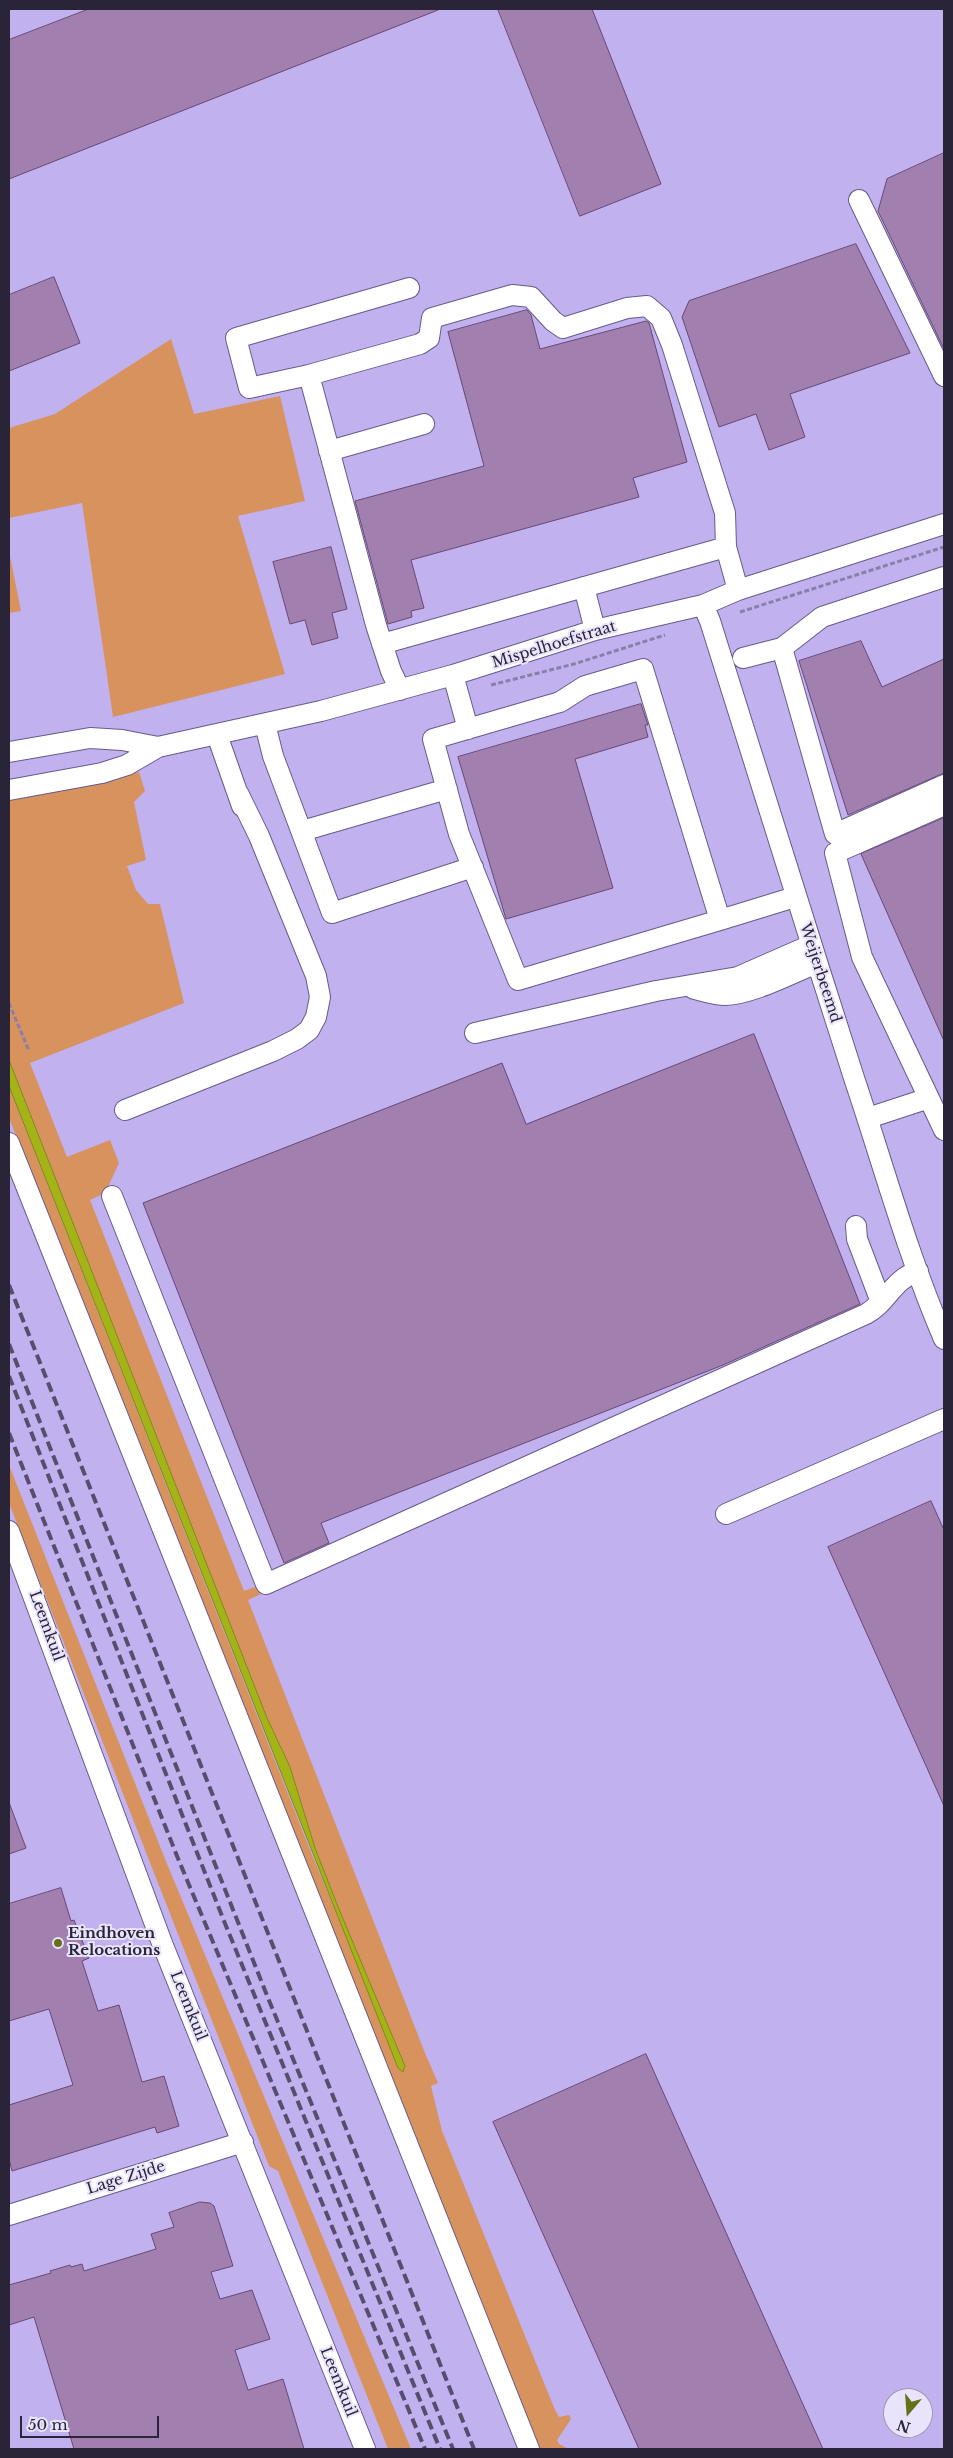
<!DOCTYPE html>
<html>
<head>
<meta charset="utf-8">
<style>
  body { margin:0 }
  #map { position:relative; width:953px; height:2458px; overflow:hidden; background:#cbbdf5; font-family:"Libre Baskerville",serif }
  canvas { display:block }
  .frame { position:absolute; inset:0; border:10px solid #2a2439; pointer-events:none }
  .north { position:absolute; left:883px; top:2388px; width:50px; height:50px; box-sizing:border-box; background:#e9e4fb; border:1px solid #9d97ad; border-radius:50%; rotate:198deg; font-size:14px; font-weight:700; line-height:20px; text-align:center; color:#2a2439 }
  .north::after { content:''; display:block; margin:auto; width:18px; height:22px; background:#657018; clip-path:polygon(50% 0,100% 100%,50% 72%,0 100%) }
  .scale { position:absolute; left:20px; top:2416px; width:139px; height:22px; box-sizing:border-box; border:2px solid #2a2439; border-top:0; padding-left:6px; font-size:15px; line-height:18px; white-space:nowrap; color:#2a2439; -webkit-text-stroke:4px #e9e4fb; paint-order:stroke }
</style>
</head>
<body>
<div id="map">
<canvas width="953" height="2458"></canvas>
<div class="frame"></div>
<div class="north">N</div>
<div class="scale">50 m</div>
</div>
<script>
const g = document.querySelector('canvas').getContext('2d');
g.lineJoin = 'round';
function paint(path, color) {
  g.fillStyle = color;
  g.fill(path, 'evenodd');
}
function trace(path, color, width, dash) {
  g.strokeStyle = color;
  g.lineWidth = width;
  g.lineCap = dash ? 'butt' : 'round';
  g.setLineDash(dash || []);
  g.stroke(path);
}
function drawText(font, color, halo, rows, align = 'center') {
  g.font = font + ' "Libre Baskerville",serif';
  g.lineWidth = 4;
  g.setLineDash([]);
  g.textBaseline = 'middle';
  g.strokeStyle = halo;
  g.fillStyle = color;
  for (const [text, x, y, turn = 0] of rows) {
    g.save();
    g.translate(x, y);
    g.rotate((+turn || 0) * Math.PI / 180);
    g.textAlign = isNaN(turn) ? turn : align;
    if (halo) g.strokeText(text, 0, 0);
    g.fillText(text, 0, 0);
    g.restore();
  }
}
paint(new Path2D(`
  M9,9H944V2449H9ZM893,2398H923V2428H893Z`), '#c1b1ef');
paint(new Path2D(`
  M171,339L194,414L280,396L305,501L238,516L285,674L113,717L82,503L9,518V428L55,414Z
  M9,551L21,611L9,613Z
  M139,772L145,791L134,802L146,860L127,866L136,890L148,904H160L184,1003L30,1063L67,1157L110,1140L119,1163L105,1193L90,1200L244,1591L258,1586L261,1594L248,1600L425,2053L438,2083L431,2086L442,2131L555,2410L559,2417L569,2415L571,2419L557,2440L559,2444L569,2449H538L9,1118V1086L310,1850L403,2072L405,2066L338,1907L315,1848L290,1767L267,1718L9,1060V794L106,779Z
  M9,1465L165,1859L411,2449H388L278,2171L269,2166L9,1503Z`), '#d8925e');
const water = new Path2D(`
  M9,1060L267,1718L290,1767L315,1848L338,1907L405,2066L403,2072L398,2068L9,1086Z`);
paint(water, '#a4b416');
trace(water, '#7f8920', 1);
const building = new Path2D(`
  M89,9H438V10L9,179V40Z
  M498,9H592L661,184L580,216Z
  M944,153V349L878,211L887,179Z
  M856,244L910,353L790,394L805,437L769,450L756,414L719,427L682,317L689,301Z
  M54,277L80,343L9,371V295Z
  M527,310L531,315L540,349L646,321L649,323L687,462L633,478L639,497L411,560L424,608L411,611L412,617L388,624L355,501L484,466L448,332Z
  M331,547L347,609L332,613L338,638L312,645L305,620L290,624L273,562Z
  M861,641L882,687L944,659V773L848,815L799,661Z
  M641,704L648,725H645L648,737L575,759L613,888L506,919L458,757Z
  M944,818V1041L861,854Z
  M754,1034L860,1304L723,1365L321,1523L329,1543L284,1563L143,1203L502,1063L526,1124Z
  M931,1501L944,1530V1806L828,1547Z
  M10,1805L26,1848L9,1854V1806Z
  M61,1888L71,1921L74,1920L89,1958L82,1961L98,2011L119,2005L142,2082L164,2076L179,2126L157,2133L155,2127L12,2171L9,2159V2105L73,2085L49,2009L9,2021V1904Z
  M646,2054L823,2449H639L493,2122Z
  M200,2202L210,2203L214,2206L233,2266L211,2272L220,2299L252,2290L270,2339L235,2350L248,2390L283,2379L304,2449H74L34,2317L9,2325V2285L51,2273L50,2271L70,2265L71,2267L82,2264L84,2271L156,2249L151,2234L174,2227L169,2213Z`);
paint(building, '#a17fae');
trace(building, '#694975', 1);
const minor = new Path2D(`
  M859,200L944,376
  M309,375L249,388L236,338L409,288
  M329,451L424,424
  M944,577L822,617L782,648L835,834L944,785
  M584,587L595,630
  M703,605L710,621C758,775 806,928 855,1081C884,1167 908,1256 944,1339
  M382,644L726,547
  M743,658L782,648
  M453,675L468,729
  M400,690L391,671L376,625L309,375L420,344L429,338L432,318L512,295L531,297L553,321L563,328L627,308L647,306L661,318L672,345L725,513L726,547L738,590
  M265,724L273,756L332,913L473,867
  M217,735L242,806
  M9,752L90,738L122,740L158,747
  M9,790L102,773L127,765L158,747L321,711L453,675L595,630L703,605L738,590L944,524
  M944,805L835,853L862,957L944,1130
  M302,831L447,789
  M720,920L518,980L459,834L433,739L560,702L585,686L643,669L720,920L795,897
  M694,989C704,991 714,995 725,995C750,995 792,973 817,963
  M475,1033L656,991L738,977L811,945
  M125,1110L273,1051L297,1039L309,1030L316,1017L320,997L316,976L259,836L238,793
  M868,1118L929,1098
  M9,1143L529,2449
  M112,1196L266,1584L866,1314C888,1302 892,1280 918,1271
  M856,1226L857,1239L881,1302
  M726,1514L944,1419
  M9,1531L162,1943L365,2449
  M9,2215L243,2142`);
trace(minor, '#685a8b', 22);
trace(new Path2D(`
  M740,612L944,547
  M491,685L574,664L665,635
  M9,1003L29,1051`), '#897fa8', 3, [5, 2.5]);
trace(minor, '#fff', 20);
trace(new Path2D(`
  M9,1285L474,2449
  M9,1344L266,1993L453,2449
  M9,1376L224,1921L440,2449
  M9,1433L177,1856L425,2449`), '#564e6c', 4, [10, 5]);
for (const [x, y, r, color] of [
  [58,1943,5,"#657018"]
]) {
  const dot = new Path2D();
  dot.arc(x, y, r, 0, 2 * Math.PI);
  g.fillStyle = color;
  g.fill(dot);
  trace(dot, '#e9e4fb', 2);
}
drawText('15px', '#2a2439', '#e9e4fb', [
  ["Mispelhoefstraat",554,645,-17],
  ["Weijerbeemd",820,973,72],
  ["Leemkuil",46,1626,70],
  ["Leemkuil",188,2006,68],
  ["Lage Zijde",126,2178,-17],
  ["Leemkuil",338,2382,68]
]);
drawText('bold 15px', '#2a2439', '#e9e4fb', [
  ["Eindhoven",68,1934],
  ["Relocations",68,1951]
], 'left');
</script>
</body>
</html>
